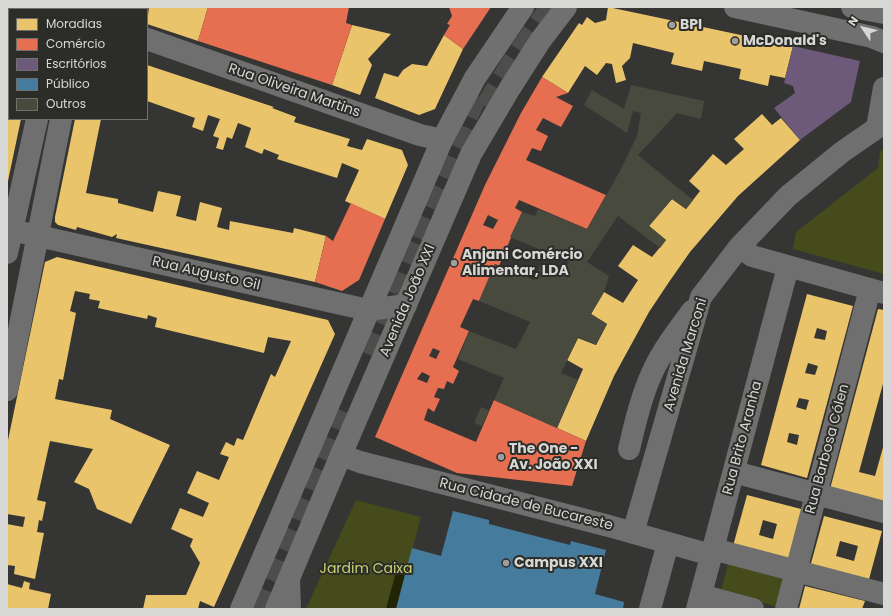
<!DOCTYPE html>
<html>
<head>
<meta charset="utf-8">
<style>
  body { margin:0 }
  #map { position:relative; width:891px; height:616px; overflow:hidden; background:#353534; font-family:Poppins,sans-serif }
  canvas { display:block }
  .frame { position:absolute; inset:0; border:8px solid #d7d7d5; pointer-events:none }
  .legend { position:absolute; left:8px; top:8px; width:140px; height:112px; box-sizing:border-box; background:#2c2c29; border:1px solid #70706e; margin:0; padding:5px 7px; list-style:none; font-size:12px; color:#d7d7d5 }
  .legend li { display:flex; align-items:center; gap:8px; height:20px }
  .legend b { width:20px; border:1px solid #70706e }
  .north { position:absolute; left:843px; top:8px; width:40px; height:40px; -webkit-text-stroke:3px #2c2c29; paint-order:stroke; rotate:305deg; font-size:11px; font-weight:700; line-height:16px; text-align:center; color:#d7d7d5 }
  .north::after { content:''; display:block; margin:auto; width:14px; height:18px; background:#d7d7d5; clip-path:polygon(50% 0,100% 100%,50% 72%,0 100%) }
</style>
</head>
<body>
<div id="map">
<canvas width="891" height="616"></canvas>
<div class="frame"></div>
<ul class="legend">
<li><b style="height:11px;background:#e9c46a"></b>Moradias</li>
<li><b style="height:11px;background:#e76f51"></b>Comércio</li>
<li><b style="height:11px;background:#6d597a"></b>Escritórios</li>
<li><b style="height:11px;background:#457b9d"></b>Público</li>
<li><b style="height:11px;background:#494a3e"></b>Outros</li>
</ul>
<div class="north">N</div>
</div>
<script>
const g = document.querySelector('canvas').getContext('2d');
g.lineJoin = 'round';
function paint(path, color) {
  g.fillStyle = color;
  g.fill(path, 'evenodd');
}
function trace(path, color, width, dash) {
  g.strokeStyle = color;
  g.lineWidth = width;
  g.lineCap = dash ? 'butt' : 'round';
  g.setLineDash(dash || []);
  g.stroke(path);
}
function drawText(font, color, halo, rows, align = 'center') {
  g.font = font + ' Poppins,sans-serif';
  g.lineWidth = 4;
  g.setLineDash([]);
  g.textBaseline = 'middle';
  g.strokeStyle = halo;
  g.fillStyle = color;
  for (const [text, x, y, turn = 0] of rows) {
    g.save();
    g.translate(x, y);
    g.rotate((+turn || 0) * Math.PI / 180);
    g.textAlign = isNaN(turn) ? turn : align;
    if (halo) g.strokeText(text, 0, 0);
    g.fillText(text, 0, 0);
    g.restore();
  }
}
paint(new Path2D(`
  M884,149V274L793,249L796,232L878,168L880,152Z
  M356,500L421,517L396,609H306Z
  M729,560L790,577L781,608L721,591Z`), '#464b1c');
paint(new Path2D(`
  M397,568L406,571L396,609H386Z`), '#222505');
paint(new Path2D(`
  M149,7H208L198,41L147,24Z
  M608,7L793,46L785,78L770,75L768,86L739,79L741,69L704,61L702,71L671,64L674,53L633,43L630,58L622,66L626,80L616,83L612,64L606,63L597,75L585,66L568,93L542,77L579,23L582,25L587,17L595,23L606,20Z
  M7,17L9,18V68H7Z
  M352,25L391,34L368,59L372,65L360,95L332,85Z
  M444,35L463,49L435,109L419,115L375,98L384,73L398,77L403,70L412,64L427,66Z
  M147,65L274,107L272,108L296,117L294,122L350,139L347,146L362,150L367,139L402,150L408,165L385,219L345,201L359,170L342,163L337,178L280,160L277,159L279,155L264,149L262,154L257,152L245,147L251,128L238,123L232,139L227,137L223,150L216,148L219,138L213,136L220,119L208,115L203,131L192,127L195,118L147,101Z
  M7,78L9,79V119H21L8,181L7,103L9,95H7Z
  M762,114L772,125L781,118L800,140L738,196L690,252L669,282L649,312L614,376L586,441L557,428L583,369L567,360L578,338L596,345L607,324L591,314L604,292L623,303L638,280L618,266L633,245L652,257L666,240L649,226L672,199L686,209L700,191L689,181L713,154L726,165L744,149L734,139Z
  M75,119H101L86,193L118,199V203L153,212L158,191L181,196L176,216L196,221L200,202L222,208L217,227L229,230L230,221L293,233L294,228L326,236L315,282L116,238L117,234L112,237L77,227L76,230L58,225L55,222V217Z
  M57,257L328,320L335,334L214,607L200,601L198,609H143L146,595H186L200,563L190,546L193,539L171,529L180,508L203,517L209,503L187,493L197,471L219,480L229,457L220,454L226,442L234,446L237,438L243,440L271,374L275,377L291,341L268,337L264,353L155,327L157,318L148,315L147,319L98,308L100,301L89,299L90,294L75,291L70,311L76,313L63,380L59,379L55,399L112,410L110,419L170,445L131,524L97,509L89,489L74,482L93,449L50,441L37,500L46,502L42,521L39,520L37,532L44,533L35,579L14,574L15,566L7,565V524L23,527L25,517L7,514V445L45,262Z
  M807,294L853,306L807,478L761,465ZM817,328L827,331L825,340L814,338ZM808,363L818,366L815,375L805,373ZM799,398L809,400L806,410L796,407ZM789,433L799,435L797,445L787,442Z
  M878,309L884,310V380L859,472L875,476L884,444V503L830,489Z
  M747,495L805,510L791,562L733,546ZM763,520L777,524L773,539L759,535Z
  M824,516L882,531L868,583L810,567ZM840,541L858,546L854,561L836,556Z
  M24,581L30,583L29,589L51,594L48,609H7V584L22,588Z
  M805,586L865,601L862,609H799Z`), '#e9c46a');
paint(new Path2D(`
  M104,7H149L148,9H105Z
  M208,7H349L346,23L352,25L332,85L198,41Z
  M449,7H491L463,49L444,35L450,25L447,24L452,16Z
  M542,77L568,93L556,97L573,106L561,127L543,118L536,130L548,136L541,151L532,148L526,160L606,195L587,229L519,200L515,208L522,212L499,266L495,264L479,301L473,299L460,327L469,331L453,367L459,371L453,384L447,381L444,389L438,388L434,397L440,399L434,412L428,408L424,420L476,442L494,400L557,428L586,441L572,486L457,473L375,437L485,185L521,113ZM488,215L498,220L493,229L483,225ZM433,348L440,351L436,359L429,356ZM422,372L430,376L427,383L417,379Z
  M351,203L385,219L359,280L342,291L315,282L326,236L333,241Z`), '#e76f51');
paint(new Path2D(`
  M793,46L860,61L851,102L800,140L774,108L795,93L793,86L784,83Z`), '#6d597a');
paint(new Path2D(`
  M453,511L489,520V524L570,545L571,541L606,550L595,594L624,602L623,609H396L412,548L441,556Z`), '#457b9d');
paint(new Path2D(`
  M631,85L704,101L701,119L677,113L638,155L693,200L686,209L672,199L649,226L666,240L660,248L618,216L587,262L609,276L604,292L591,314L607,324L596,345L578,338L561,373L578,380L557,428L494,400L504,378L458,359L469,331L516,349L530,322L479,301L495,264L534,280L541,265L561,274L569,262L510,237L522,212L535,216L538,209L587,229L620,171L637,136L641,113L633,111L627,133L584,105L592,90L624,109Z
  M481,407L489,410L482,426L474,423Z`), '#494a3e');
trace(new Path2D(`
  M486,107C506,73 527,38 552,7
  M413,236L478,92
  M372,356L429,225
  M254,609L338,409`), '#4d4d4c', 22, [22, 11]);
trace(new Path2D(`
  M53,7L59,9
  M147,39L420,135L442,140
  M877,128L884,88
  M7,229L368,310L406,305
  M740,246L752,256L884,293
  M7,253L37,119
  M7,390L61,119
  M629,449C635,424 641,397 652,373C662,351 677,331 692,311
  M341,455L360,462L609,526L711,555
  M734,472L884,512
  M633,533L701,297L740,246L788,196L842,152L884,123
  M713,549L884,594
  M289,578L290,609
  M701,595L753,609
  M650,609L668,543
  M697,609L788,267
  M786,609L870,289`), '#706f70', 22);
trace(new Path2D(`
  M735,7L872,37L884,42
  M852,7L884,13
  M241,609L442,140L475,78L523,7
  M276,609L341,455L471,154L510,88L540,41L566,7`), '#707070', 22);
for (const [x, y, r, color] of [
  [672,25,4,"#9e9e9d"],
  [735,41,4,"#9e9e9d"],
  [454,263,4,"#9e9e9d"],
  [501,457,4,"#9e9e9d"],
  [506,563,4,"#9e9e9d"]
]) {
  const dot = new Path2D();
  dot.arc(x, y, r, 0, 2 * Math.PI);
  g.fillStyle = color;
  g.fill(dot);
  trace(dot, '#2c2c29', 1.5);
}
drawText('bold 14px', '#d7d7d5', '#2c2c29', [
  ["BPI",680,25],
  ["McDonald's",743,41],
  ["Anjani Comércio",462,255],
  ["Alimentar, LDA",462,271],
  ["The One -",509,449],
  ["Av. João XXI",509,465],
  ["Campus XXI",514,563]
], 'left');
drawText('14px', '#d7d7d5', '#2c2c29', [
  ["Rua Oliveira Martins",294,91,19],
  ["Rua Augusto Gil",206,274,13],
  ["Avenida João XXI",408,301,-67],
  ["Avenida Marconi",686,355,-73],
  ["Rua Brito Aranha",743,438,-75],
  ["Rua Barbosa Cólen",828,449,-75],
  ["Rua Cidade de Bucareste",526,505,14]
]);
drawText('14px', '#c7d172', '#2c2c29', [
  ["Jardim Caixa",366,569]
]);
</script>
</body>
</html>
